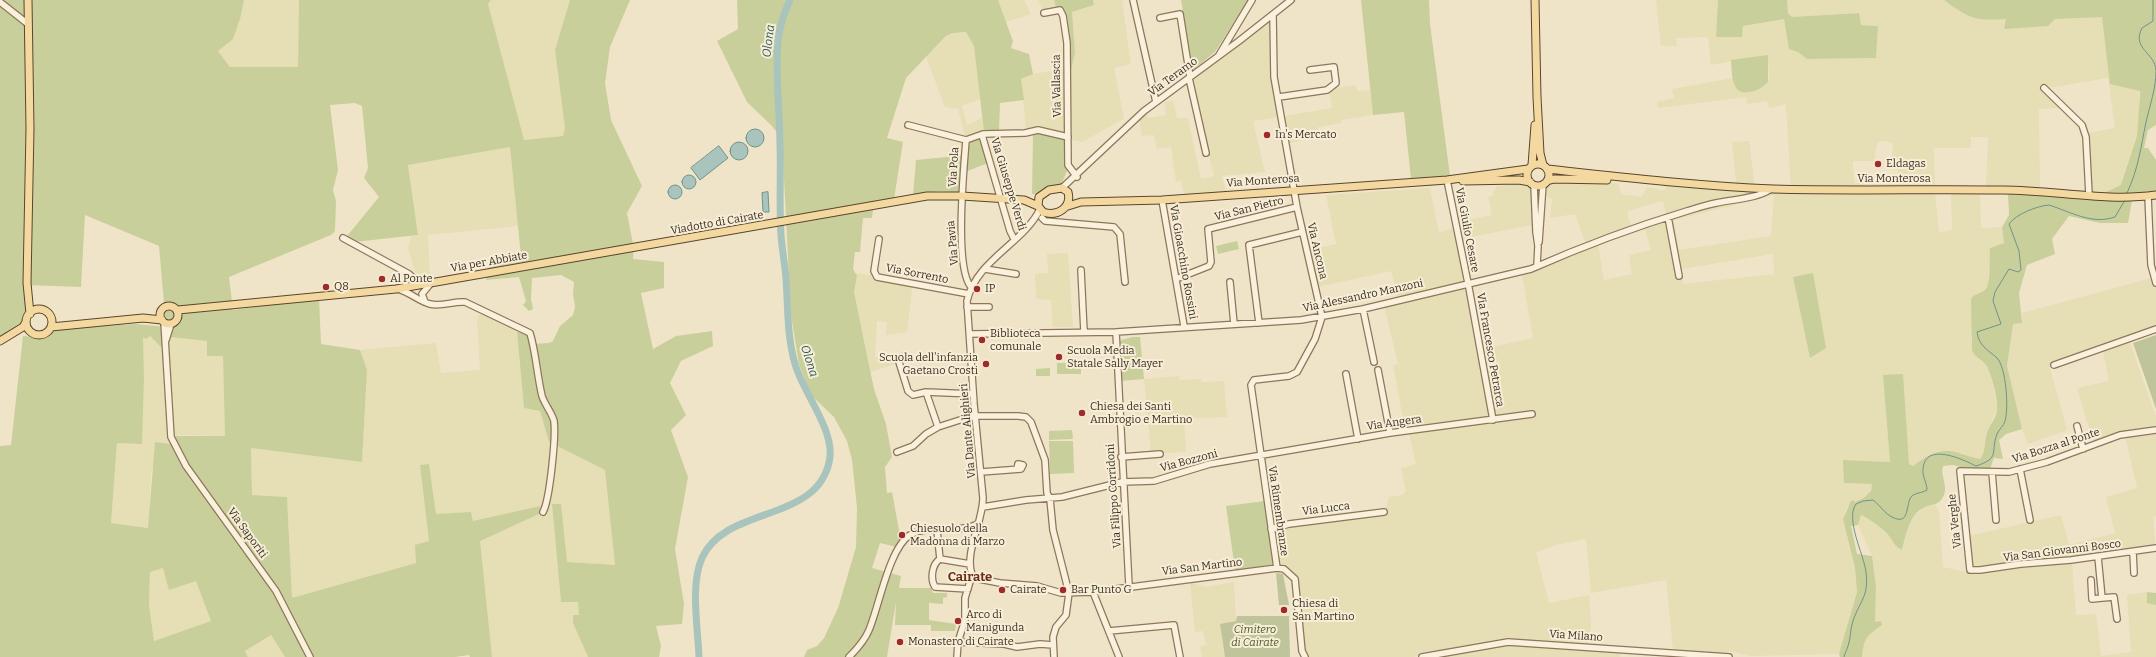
<!DOCTYPE html>
<html>
<head>
<meta charset="utf-8">
<style>
  body { margin:0 }
  canvas { display:block; background:#f0e4c8 }
</style>
</head>
<body>
<canvas width="2156" height="657"></canvas>
<script>
const g = document.querySelector('canvas').getContext('2d');
g.lineJoin = 'round';
function paint(path, color) {
  g.fillStyle = color;
  g.fill(path, 'evenodd');
}
function trace(path, color, width, dash) {
  g.strokeStyle = color;
  g.lineWidth = width;
  g.lineCap = dash ? 'butt' : 'round';
  g.setLineDash(dash || []);
  g.stroke(path);
}
function drawText(font, color, halo, rows, align = 'center') {
  g.font = font + ' Bitter,serif';
  g.lineWidth = 4;
  g.setLineDash([]);
  g.textBaseline = 'middle';
  g.strokeStyle = halo;
  g.fillStyle = color;
  for (const [text, x, y, turn = 0] of rows) {
    g.save();
    g.translate(x, y);
    g.rotate((+turn || 0) * Math.PI / 180);
    g.textAlign = isNaN(turn) ? turn : align;
    if (halo) g.strokeText(text, 0, 0);
    g.fillText(text, 0, 0);
    g.restore();
  }
}
paint(new Path2D(`
  M244,0H299L298,67H230L218,51L233,39Z
  M491,0H570L555,50L565,128L563,136L523,140L488,4Z
  M998,0H1024L1031,14L1006,22Z
  M1038,0H1054L1056,7L1043,11Z
  M1093,0H1122L1131,64L1114,68L1124,119L1082,142L1071,140V70L1075,53L1072,12L1094,5Z
  M1656,0H1718L1716,37H1742L1743,26L1784,19L1798,52L1807,59L1876,58L1878,26L1861,25L1859,13L1792,17L1788,13L1787,0H2134L2140,104L2137,136L2121,186L2104,193L2092,192L2087,133L2115,128L2108,78L2042,89L2060,108L2039,109L2040,189L1986,187L1988,137H1971V148H1934L1935,191L1939,232L1952,230L1951,192H1980L1981,228L2002,227L2004,243L1990,248L1988,287L1982,293L1975,295L1971,299L1973,320L1971,344L1989,370L1993,384L1997,409L1986,434L1983,456L1980,459L1974,458L1961,453L1923,458L1913,466L1909,464L1883,375L1890,462L1844,460V483L1872,484L1871,491L1864,498L1847,507L1843,519L1855,568L1857,592L1839,654L1750,656L1729,651L1728,655L1673,650L1666,580L1591,593L1586,539L1556,545L1536,552L1549,603L1589,595L1591,626L1588,643L1507,639L1413,657H1308L1304,651L1296,577L1293,571L1279,561L1274,530L1385,511L1389,497L1402,495L1406,491L1401,468L1416,464L1409,434L1405,430L1393,365L1398,364L1384,306L1399,302L1391,271L1318,287L1309,250L1336,244L1326,195L1430,188L1439,233L1457,226L1460,222L1467,220L1492,215L1488,197L1492,196L1497,186L1518,184L1530,187L1532,191V225L1456,240L1483,349L1533,338L1522,275L1549,266L1587,248L1575,214L1550,218L1552,199L1546,196L1547,185L1550,182L1558,181L1618,183L1621,194L1641,197L1647,187L1659,189L1660,191L1666,189L1665,184L1737,189L1732,142L1749,141L1755,189L1791,191L1786,104L1769,108L1767,101L1747,104L1746,97L1658,108L1657,102L1674,98L1672,89L1733,78L1734,84L1768,82L1769,76L1768,55L1711,65L1708,37L1676,38L1677,46H1661ZM1881,141H1887L1893,144L1891,170H1898V174H1893V183H1854L1853,161H1874L1877,144ZM1774,195L1771,236L1679,250L1674,220ZM1663,201L1666,214L1643,221L1651,250L1629,255L1632,274L1604,280L1598,244L1632,231L1627,211ZM1773,254L1774,274L1683,284L1682,269Z
  M1270,22L1281,117L1253,121L1265,172L1222,176L1226,191L1184,195L1181,181L1176,182L1171,147L1157,149L1154,135L1142,136L1139,119L1146,113L1148,118L1166,115L1165,102L1173,101L1177,118H1188L1201,179L1214,176L1191,80Z
  M966,32L974,46L980,99L962,106L967,125L982,118L984,132L965,137L958,109L945,107L926,57L947,36L953,33Z
  M1063,69L1066,135L1039,126L1026,129L1021,79L1033,74Z
  M1355,85L1358,91L1370,90L1373,115L1341,120V123L1318,127L1319,136L1288,144L1284,116L1332,108L1329,89Z
  M510,147L518,226L428,235L430,279H425L415,272L408,248L411,236L418,235L408,165Z
  M1068,253L1073,327H1053L1051,300L1036,299L1035,274L1048,273L1047,254Z
  M2156,266V327L2128,337L2156,417V516L2153,517L2156,548L2072,561V563L2076,615L2096,614L2101,656L2131,652L2127,595L2147,592V603L2156,605V657H1862L1863,645L1875,622L1876,586L1872,556L1858,525L1861,515L1866,516L1888,535L1894,545L1902,550L1908,526L1915,515L1925,507L1936,505L1939,511L1943,567L1971,573L1968,536L2061,515L2069,545L2115,533L2106,497L2137,488L2126,440L2124,434L2094,445L2077,388L2109,381L2103,351L2050,368L2067,430L2028,444L2022,429L2009,377L2007,366L2010,342L2013,324L2022,323V313L2155,277L2152,267Z
  M855,273L913,281L907,332L886,335L887,322L877,321L875,357L897,359L898,363L871,372L854,292L857,276Z
  M483,314L515,329L517,332L524,408L540,411L549,442L605,470L615,565L566,562L561,504L552,505L561,602H578L579,615L573,623L588,657H492L479,540L540,513V506L473,521L471,512L436,514L429,464L420,465L429,541L416,563L292,599L287,497L252,495L251,448L362,462L367,370L360,350L436,343L441,373L480,370L477,320L478,316Z
  M143,336H149L164,349L162,336L207,341L223,356L225,436L178,435L170,444L151,472L149,528L111,523L117,443H142L144,378Z
  M1179,376L1180,380L1201,379V382L1224,381L1227,417L1184,419L1186,452L1151,454L1144,379Z
  M163,568L196,581L211,621L154,641L149,605L150,572Z
  M1190,582L1205,587L1234,582L1236,621L1220,624L1225,657H1202L1200,646L1206,645L1203,631L1195,632Z
  M271,635L285,657H248L245,651Z
  M1491,645H1530L1620,651V657H1434Z`), '#e6deb5');
paint(new Path2D(`
  M0,0H244L240,19L233,39L218,51L230,67H298L299,0H491L488,4L524,140L563,136L565,128L555,50L570,0H630L610,47L605,83L611,120L642,186L627,213L634,249L633,259L664,262V288L641,293L653,349L676,336L712,331L713,346L681,361L670,383L686,415L671,430L688,477L675,549L684,604L682,624L656,626L661,646L659,657H588L573,623V615H579L578,602H561L552,504H561L567,562L615,565L605,470L549,442L540,411L524,408L517,332L528,333L532,344L549,343L553,341L560,326L573,315L575,307L573,294L574,282L561,275L532,278L531,299L533,309L529,311L523,305L526,301L519,277L486,280L490,263L521,256L510,147L408,165L418,235L354,242L347,236L379,197L364,178L368,168L362,106L355,103L330,105L338,170L333,190L336,201L335,231L331,235L229,277L233,310L319,298L321,344L360,350L367,370L362,462L251,448L252,495L287,497L292,598L416,563L415,545L429,541L420,465L429,464L436,514L471,512L473,521L540,506L541,513L480,541L492,657H470L469,655L455,657H285L271,635L245,651L248,657H0V446L11,445L23,336L46,338L55,329L136,324L166,327L159,246L85,215L81,287L25,285C28,312 30,327 0,336ZM150,336L164,350L162,336L207,341V356H223L225,436H167L170,444L155,442L148,528L111,523L117,443L142,444L144,378L143,337L146,339ZM163,568L169,590L196,581L211,621L154,641L149,605L150,572Z
  M737,0H998L1013,41L1011,48L1029,54L1033,74L1021,79L1024,100L1000,103L999,133L984,132L974,46L966,32L953,33L946,36L906,78L887,138L903,142L894,199L874,203L872,218H863L860,252H855L853,269L857,276L854,292L874,389L886,424L892,457L885,467L887,493L892,492L901,541L897,547L880,543L872,568L901,576L899,588H931L933,593H947V597L943,598V604L929,603V620L956,624L955,631H931V625H895L896,602L887,657H804L807,650L817,646L824,638L838,608L856,547L857,508L852,460L847,441L834,417L811,395L799,364L791,315L782,139L772,126L747,102L717,41L738,29Z
  M1054,0H1093L1094,5L1072,12L1075,53L1071,70L1067,69L1061,9L1056,7Z
  M1181,0H1248L1215,52L1193,70Z
  M1361,0H1429L1430,24L1450,176L1411,179L1404,112L1373,115Z
  M1718,0H1787L1788,13L1792,17L1859,13L1861,25L1878,26L1876,58L1807,59L1798,52L1789,49L1784,19L1743,26L1742,37H1716Z
  M1944,0H2156V125L2148,130L2144,148H2148L2156,160V192L2129,194L2104,193L2121,185L2137,136L2140,96V91L2110,84L2102,17L2055,19L2048,26L2004,29L2006,19C1974,21 1970,19 1944,0Z
  M1768,55V82C1762,88 1757,91 1749,92C1731,96 1732,73 1731,60Z
  M1042,132L1066,140L1067,171L1061,185L1044,188L1037,194H1032L1033,133Z
  M981,136L988,163L965,172L964,193L939,191L913,195L916,160L967,155V141Z
  M2008,194L2132,200L2128,223H2100L2069,216L2052,239L2055,254L2027,265L2019,293L2022,323L2013,324L2007,366L2022,429L2006,434L1999,440L2003,459L1994,458L1990,469H1968L1953,465L1943,466C1940,476 1949,487 1943,497C1939,505 1933,504 1925,507C1909,514 1906,535 1902,550C1894,546 1894,543 1889,536C1886,531 1867,517 1861,515L1858,525L1851,526L1857,554L1872,556L1876,586L1875,622L1881,621L1882,625C1866,636 1864,638 1862,657H1840L1839,654L1857,592L1855,568L1843,519L1851,501L1853,500L1855,502L1864,498L1871,491L1872,484L1844,483L1843,460L1890,462L1883,375L1903,374L1909,464L1913,466C1927,455 1941,447 1959,453C1967,455 1973,458 1980,459C1986,453 1984,441 1987,433C1989,425 1996,419 1997,410C1998,399 1992,375 1986,365C1982,359 1974,357 1972,350L1971,299C1974,293 1982,294 1986,289C1991,283 1989,256 1990,248L2004,243L2002,227L2009,215Z
  M1237,241L1239,249L1218,254L1216,246Z
  M1813,273L1826,348L1810,358L1793,277Z
  M1133,337H1140L1144,379L1121,381L1119,343L1121,340Z
  M1057,363H1081V374H1057Z
  M1050,368V376H1036V369Z
  M1072,430L1073,439L1049,440V431Z
  M1049,441H1073L1074,473L1050,474Z
  M1265,501L1274,564L1235,570L1226,506Z
  M2147,592L2156,593V605L2147,603Z`), '#c9cf9b');
paint(new Path2D(`
  M2156,335V409L2133,343Z
  M1276,573L1283,574L1289,605H1279Z
  M1237,616H1289L1290,657H1225L1220,624L1236,621Z`), '#bfc49a');
const water = new Path2D(`
  M746 138a9 9 0 1 1 18 0a9 9 0 1 1-18 0Z
  M730 151a9 9 0 1 1 18 0a9 9 0 1 1-18 0Z
  M719,146L728,158L700,180L691,168Z
  M682 182a7 7 0 1 1 14 0a7 7 0 1 1-14 0Z
  M668 192a7 7 0 1 1 14 0a7 7 0 1 1-14 0Z
  M768,192L769,212H763L762,193Z`);
paint(water, '#a9c4bc');
trace(water, '#6f938a', 1);
trace(new Path2D(`
  M2127,193C2138,170 2141,147 2146,122C2150,105 2156,88 2156,71C2156,53 2131,49 2142,28L2153,21V0
  M1844,657C1845,652 1847,650 1848,646C1851,638 1850,629 1853,621C1860,600 1869,597 1866,572C1864,555 1845,519 1856,504L1863,501L1873,500C1880,505 1885,514 1892,517C1911,527 1905,502 1912,496C1915,493 1922,493 1927,490C1927,483 1922,476 1923,469C1925,441 1964,460 1976,466C2001,458 1990,452 1997,434C1999,429 2004,426 2005,421C2009,408 2006,367 1997,358C1987,349 1979,346 1977,332L2001,324L1993,301L1995,292L2009,269L2018,272L2021,270L2019,251L2009,224C2016,214 2037,206 2049,205C2071,212 2092,225 2115,217L2125,200`), '#6f938a', 1);
trace(new Path2D(`
  M699,657C698,629 690,584 702,558C726,504 821,524 830,457C833,428 803,392 795,364C787,336 788,308 786,279C785,264 782,250 781,235C779,205 781,176 780,146C780,112 775,77 778,42C779,27 784,13 790,0`), '#a9c4bc', 7);
const minor = new Path2D(`
  M1133,0L1156,102
  M0,2L28,24
  M1044,13L1060,10L1063,16L1067,43L1068,165L1077,177
  M1273,15L1274,77L1297,207L1322,317L1315,339L1297,372L1289,376L1254,380L1251,385L1277,568
  M1160,18L1180,14L1190,77
  M1219,55L1252,0
  M1189,78L1206,153
  M2044,88L2082,125L2086,137L2089,195
  M1279,97L1327,90L1336,83L1334,67L1310,70
  M908,125L966,140L983,134L1025,133L1038,130L1068,137
  M982,135L1010,231L1014,239
  M966,140C964,168 954,267 971,287
  M1447,180L1469,288L1493,420
  M1534,185L1536,232L1538,246L1537,265
  M1062,188L1144,111L1239,41L1291,0
  M2148,196L2151,265L2156,283
  M1162,200L1184,326
  M1040,209C1024,243 976,260 967,301L974,404L983,498C983,522 964,552 972,575L979,579L1000,583L1037,586L1061,593L1093,592L1277,568L1284,569L1295,579L1302,651L1305,657
  M1668,217L1679,276
  M1042,218L1045,221L1114,227L1120,234L1125,282
  M343,238L409,274L421,285
  M879,239L874,271L877,277L969,294
  M1539,242L1543,184
  M985,269L1016,274
  M1081,270L1084,332
  M1176,279L1209,266L1211,262L1208,229L1297,207
  M1230,282L1234,324
  M398,289C410,292 418,301 430,304C441,307 454,301 465,302L530,333C536,353 537,375 542,396C545,405 552,413 554,421C556,436 550,499 543,512
  M425,302L422,294L431,283
  M967,307H989
  M1363,309L1374,362
  M164,322L171,437L186,466L276,591L310,657
  M1259,323L1249,245L1302,232
  M1116,332L1129,586
  M970,334L1116,332L1301,320L1363,309L1531,269C1581,247 1634,227 1687,211C1697,208 1706,205 1716,203C1734,199 1756,199 1771,189
  M166,340L171,324
  M905,356L899,358V362L908,391L913,395L926,392
  M2054,365L2156,329
  M1378,370L1390,433
  M1346,374L1358,439
  M2077,426L2083,449
  M938,427L926,392L973,394
  M2156,430L2120,435L2047,462L2009,472L1960,471L1970,570H1980L2021,564L2071,560L2156,548
  M897,452L913,446L926,434L938,427L963,419L976,416H1018L1026,417L1031,422L1045,460L1047,493L1050,499L1053,530L1069,593L1066,615L1056,627L1053,637L1054,657
  M1121,457L1160,454
  M2020,469L2030,520
  M981,472L1021,469L1023,465L1018,464L1017,469
  M1992,472L1996,520
  M983,507L1026,500L1062,497L1122,482L1154,481L1210,464L1390,433L1532,414
  M1271,529L1289,524L1384,512
  M937,530L940,559
  M2133,552L2134,573
  M940,559C932,564 930,579 935,587L968,589
  M940,559L970,564
  M2091,580L2092,599L2102,598L2098,557
  M1093,592L1119,657
  M2102,598L2114,597L2117,619
  M1109,631L1174,625L1180,657
  M958,642L1004,644L1017,647L1040,644L1053,645
  M849,657C857,649 865,640 869,630C879,607 889,548 910,535C930,523 959,535 979,523
  M957,657L958,642L965,620V598L972,575
  M1422,657L1508,642L1729,657`);
const major = new Path2D(`
  M28,0L30,128L27,283L30,314
  M1535,0L1537,97L1540,153L1543,165
  M1527 175a11 11 0 1 1 22 0a11 11 0 1 1-22 0Z
  M1532,165L1535,125
  M1547,169C1622,177 1698,186 1773,189C1850,191 1926,189 2003,190C2054,190 2106,202 2156,195
  M1463,181L1519,180L1530,182
  M1547,181L1554,179L1607,180
  M1068,206L1081,202L1162,200L1447,180L1528,169
  M160 315a9 9 0 1 1 18 0a9 9 0 1 1-18 0Z
  M26 322a13 13 0 1 1 26 0a13 13 0 1 1-26 0Z
  M178,310L396,289L927,196H962L1024,200L1038,206L1043,212C1057,217 1072,208 1068,192L1062,188L1049,190L1039,197L1038,206
  M51,327L143,318L162,320
  M0,341L23,327L26,322`);
trace(minor, '#8d765c', 8);
trace(major, '#5b4430', 9);
trace(minor, '#faf1dc', 5.5);
trace(major, '#f3d9a0', 7);
for (const [x, y, r, color] of [
  [1267,135,4,"#9e2a2b"],
  [1878,164,4,"#9e2a2b"],
  [382,279,4,"#9e2a2b"],
  [326,287,4,"#9e2a2b"],
  [977,289,4,"#9e2a2b"],
  [982,340,4,"#9e2a2b"],
  [1059,357,4,"#9e2a2b"],
  [986,364,4,"#9e2a2b"],
  [1082,413,4,"#9e2a2b"],
  [902,535,4,"#9e2a2b"],
  [1002,590,4,"#9e2a2b"],
  [1063,590,4,"#9e2a2b"],
  [1284,610,4,"#9e2a2b"],
  [958,621,4,"#9e2a2b"],
  [900,642,4,"#9e2a2b"]
]) {
  const dot = new Path2D();
  dot.arc(x, y, r, 0, 2 * Math.PI);
  g.fillStyle = color;
  g.fill(dot);
  trace(dot, '#f7eed8', 1.5);
}
drawText('11px', '#3d2e20', '#f7eed8', [
  ["Via Teramo",1173,77,-36],
  ["Via Vallascia",1057,86,-91],
  ["Via Pola",954,167,-86],
  ["Via Monterosa",1894,179],
  ["Via Monterosa",1263,181,-4],
  ["Via Giuseppe Verdi",1008,184,73],
  ["Via San Pietro",1249,209,-14],
  ["Viadotto di Cairate",717,223,-10],
  ["Via Giulio Cesare",1467,230,79],
  ["Via Pavia",953,243,-95],
  ["Via Ancona",1317,251,77],
  ["Via per Abbiate",489,262,-10],
  ["Via Gioacchino Rossini",1183,262,80],
  ["Via Sorrento",917,274,11],
  ["Via Alessandro Manzoni",1363,296,-12],
  ["Via Francesco Petrarca",1490,350,80],
  ["Via Angera",1394,423,-8],
  ["Via Dante Alighieri",968,431,-95],
  ["Via Bozza al Ponte",2056,446,-18],
  ["Via Bozzoni",1189,461,-15],
  ["Via Filippo Corridoni",1114,496,-94],
  ["Via Lucca",1326,509,-7],
  ["Via Rimembranze",1278,511,82],
  ["Via Verghe",1955,521,-96],
  ["Via Saporiti",247,533,54],
  ["Via San Giovanni Bosco",2062,551,-7],
  ["Via San Martino",1202,567,-7],
  ["Via Milano",1576,636,4]
]);
drawText('11px', '#3d2e20', '#f7eed8', [
  ["In's Mercato",1275,135],
  ["Eldagas",1886,164],
  ["Al Ponte",390,279],
  ["Q8",334,287],
  ["IP",985,289],
  ["Biblioteca",990,334],
  ["comunale",990,347],
  ["Scuola Media",1067,351],
  ["Statale Sally Mayer",1067,364],
  ["Scuola dell'infanzia",978,358,"right"],
  ["Gaetano Crosti",978,371,"right"],
  ["Chiesa dei Santi",1090,407],
  ["Ambrogio e Martino",1090,420],
  ["Chiesuolo della",910,529],
  ["Madonna di Marzo",910,542],
  ["Cairate",1010,590],
  ["Bar Punto G",1071,590],
  ["Chiesa di",1292,604],
  ["San Martino",1292,617],
  ["Arco di",966,615],
  ["Manigunda",966,628],
  ["Monastero di Cairate",908,642]
], 'left');
drawText('italic 11px', '#4d5a26', '#f7eed8', [
  ["Cimitero",1255,630],
  ["di Cairate",1255,643]
]);
drawText('italic 12px', '#2f5d5a', '#f7eed8', [
  ["Olona",769,41,-83],
  ["Olona",809,361,72]
]);
drawText('bold 13px', '#6b2e1e', '#f7eed8', [
  ["Cairate",970,577]
]);
</script>
</body>
</html>
